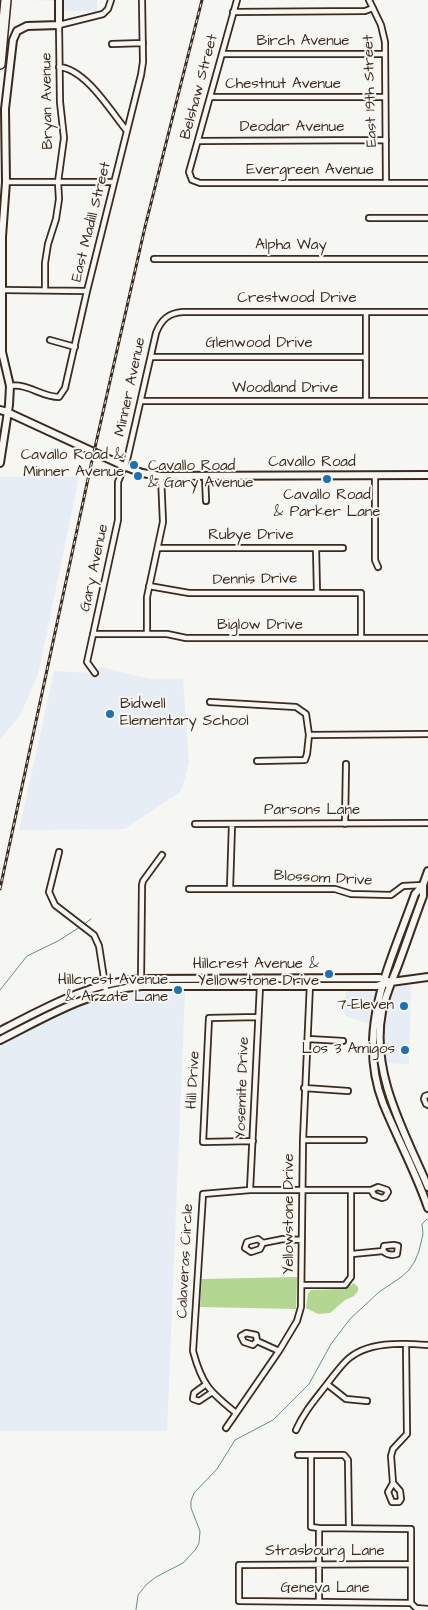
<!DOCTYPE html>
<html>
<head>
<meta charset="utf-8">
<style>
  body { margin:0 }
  canvas { display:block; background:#f6f6f2 }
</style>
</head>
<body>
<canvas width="428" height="1610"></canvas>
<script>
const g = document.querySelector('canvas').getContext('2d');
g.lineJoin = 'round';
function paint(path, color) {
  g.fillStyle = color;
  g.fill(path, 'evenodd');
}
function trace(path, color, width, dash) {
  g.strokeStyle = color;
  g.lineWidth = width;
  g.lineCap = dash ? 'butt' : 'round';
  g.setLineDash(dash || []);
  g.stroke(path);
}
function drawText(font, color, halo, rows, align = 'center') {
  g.font = font + ' "Architects Daughter",sans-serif';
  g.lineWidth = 4;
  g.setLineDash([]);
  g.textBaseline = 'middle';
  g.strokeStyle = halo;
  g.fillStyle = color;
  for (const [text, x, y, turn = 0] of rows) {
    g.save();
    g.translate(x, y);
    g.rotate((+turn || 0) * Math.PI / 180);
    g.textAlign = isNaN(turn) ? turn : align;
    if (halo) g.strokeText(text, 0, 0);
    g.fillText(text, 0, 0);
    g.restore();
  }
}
paint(new Path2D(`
  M28,0H97V11H59V1Z
  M49,476L79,477L38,675L20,715L0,740V477Z
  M100,667L150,679H183L189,763L181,791L125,829L19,830L54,671L95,673Z
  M411,985L409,1064L384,1063L382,1028L346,1016L342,1009L347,989L384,988Z
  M161,991L185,992L167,1431H0V1044L72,1008L117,994Z`), '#e7edf5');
paint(new Path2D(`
  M297,1277L296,1309L200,1307L202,1279Z
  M354,1283L358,1287V1291L354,1296L345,1300L330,1313L318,1314L306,1308L308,1293L311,1290L345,1289Z`), '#b3d791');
trace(new Path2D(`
  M83,925L91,919
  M0,990L27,956L58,941L80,927
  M136,1610L138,1595L147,1584L156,1577L183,1563L196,1549L199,1543L200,1531L191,1508V1501L194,1493L217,1469L235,1440L273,1420L309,1384L331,1344L350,1319L379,1292L400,1278L409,1270L415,1261L419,1251L423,1234L422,1224L427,1219`), '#648c91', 1);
const street = new Path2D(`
  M237,0L189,172L192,180L200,183H428
  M369,0L381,25L385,42L386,183
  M233,12L365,11L373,8
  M112,44L143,43
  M222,54H385
  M59,67C86,69 111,112 127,131
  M210,97H385
  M199,141L386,140
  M6,182H114
  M369,218H428
  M154,259H428
  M3,290L87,291
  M45,290V263L48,244L56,219L59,199L58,182L64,138L60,102L59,25L103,14L108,9L111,0
  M50,340L75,347
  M151,357H366
  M10,386C28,383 41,397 59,397L65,388L87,291L141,75L143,62L142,0
  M141,401H428
  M366,401V312
  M375,475V560L378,567
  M205,476L206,501
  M158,548H343
  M316,548L317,592
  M149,586L189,593H361V638
  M93,634H167L186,638H428
  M147,634V597L163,522L161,476
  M95,673L87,662L118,520V482L127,460L156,333C161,320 168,313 183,312H428
  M210,702L296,707L306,714L309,735
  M257,761L305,760L307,754L309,735L428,734
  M195,824L428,823
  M345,824L346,764
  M59,852L49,892L55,905L94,935L99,946L106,991
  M230,888L232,824
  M189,889H335L351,894L391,895L403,886L423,885
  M141,980L142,885L143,881L162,855
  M308,1039L343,1041
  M304,1088L348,1091
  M428,1095L425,1096L424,1099L426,1104L428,1105
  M303,1140H364
  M253,1141L203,1142L209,1018L258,1017
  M250,1190L260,986
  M263,1243L260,1249L251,1252L245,1248L247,1242L258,1239L263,1243L283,1239L302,1240
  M352,1254L383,1251C387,1255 391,1256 397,1254L398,1246L394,1245L384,1246L383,1251
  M303,1285H345L351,1277V1190
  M257,1341L253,1345L244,1342L241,1336L246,1333L256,1335L257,1341L279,1351
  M327,1384L346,1399L367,1401
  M205,1385L194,1393L193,1399L199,1401L211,1393
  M236,1413C210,1392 202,1385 193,1351L203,1194L250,1190H371L378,1187L387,1190L388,1192L385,1197L382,1198L374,1195L371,1190
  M226,1428L279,1351L297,1321L301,1307L303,1140L310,984
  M296,1430C303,1414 313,1402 324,1388C331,1379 338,1369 346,1361C366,1341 402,1343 428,1345
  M298,1455H344L348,1460L349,1528
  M311,1455V1527L319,1528L411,1529V1603L416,1608L428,1609
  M393,1483L400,1491L401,1499L399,1502H392L388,1492L393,1483L391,1456L393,1449L407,1434L406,1344
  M411,1564L239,1565V1601L411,1603
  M319,1602V1528`);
const secondary = new Path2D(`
  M0,410L7,412L124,466L142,473L161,476L428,475
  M0,463L9,405L10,386L2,352V237L6,182L5,109L13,40L17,31L27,26L59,25V0
  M428,871L423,885V896C414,920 406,944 397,968C391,983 385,997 382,1012C370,1073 405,1133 428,1187
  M423,885L415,894C391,962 355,1030 383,1103C397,1138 416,1172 428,1208
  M0,1031C47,1007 88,983 141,979L380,978L391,982
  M0,1040C46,1017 90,990 142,986H377L391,982L428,977`);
const highway = new Path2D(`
  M0,64L6,0`);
trace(street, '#3b2a1e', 8);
trace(secondary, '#3b2a1e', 10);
trace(highway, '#3b2a1e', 12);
trace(street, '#f6f6f2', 4.5);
trace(secondary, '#f6f6f2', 6);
trace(highway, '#f6f6f2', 9);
const rail = new Path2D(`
  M0,889L91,465L145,227L202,0`);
trace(rail, '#3b2a1e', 3);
trace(rail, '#f6f6f2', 1, [4]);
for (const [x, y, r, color] of [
  [134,465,5,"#1f6fb2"],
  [138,476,5,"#1f6fb2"],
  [327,479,5,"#1f6fb2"],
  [110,714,5,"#1f6fb2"],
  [329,974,5,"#1f6fb2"],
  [178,990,5,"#1f6fb2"],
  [404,1006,5,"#1f6fb2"],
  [405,1050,5,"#1f6fb2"]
]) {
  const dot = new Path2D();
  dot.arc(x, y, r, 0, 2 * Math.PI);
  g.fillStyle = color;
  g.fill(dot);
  trace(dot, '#f6f6f2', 2);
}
drawText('15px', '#3b2a1e', '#f6f6f2', [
  ["Birch Avenue",303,42],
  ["Chestnut Avenue",283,85],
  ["Belshaw Street",200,87,-75],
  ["East 19th Street",371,91,-92],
  ["Bryan Avenue",48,101,-91],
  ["Deodar Avenue",292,128],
  ["Evergreen Avenue",310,171],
  ["East Madill Street",92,222,-76],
  ["Alpha Way",291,246],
  ["Crestwood Drive",297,299],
  ["Glenwood Drive",259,344],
  ["Minner Avenue",131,387,-78],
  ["Woodland Drive",285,389],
  ["Cavallo Road",312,463],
  ["Rubye Drive",251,536],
  ["Gary Avenue",95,568,-78],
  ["Dennis Drive",255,580,-1],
  ["Biglow Drive",260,626],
  ["Parsons Lane",312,811],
  ["Blossom Drive",323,879,3],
  ["Hill Drive",194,1080,-87],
  ["Yosemite Drive",243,1088,-88],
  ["Yellowstone Drive",290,1214,-90],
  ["Calaveras Circle",186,1261,-87],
  ["Strasbourg Lane",325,1552],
  ["Geneva Lane",325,1589]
]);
drawText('15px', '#3b2a1e', '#f6f6f2', [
  ["Cavallo Road &",124,456],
  ["Minner Avenue",124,473],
  ["Cavallo Road",148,467,"left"],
  ["& Gary Avenue",148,484,"left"],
  ["Cavallo Road",327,496,"center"],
  ["& Parker Lane",327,513,"center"],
  ["Bidwell",120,705,"left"],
  ["Elementary School",120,722,"left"],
  ["Hillcrest Avenue &",319,965],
  ["Yellowstone Drive",319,982],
  ["Hillcrest Avenue",168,981],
  ["& Arzate Lane",168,998],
  ["7-Eleven",394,1006],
  ["Los 3 Amigos",395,1050]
], 'right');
</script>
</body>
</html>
